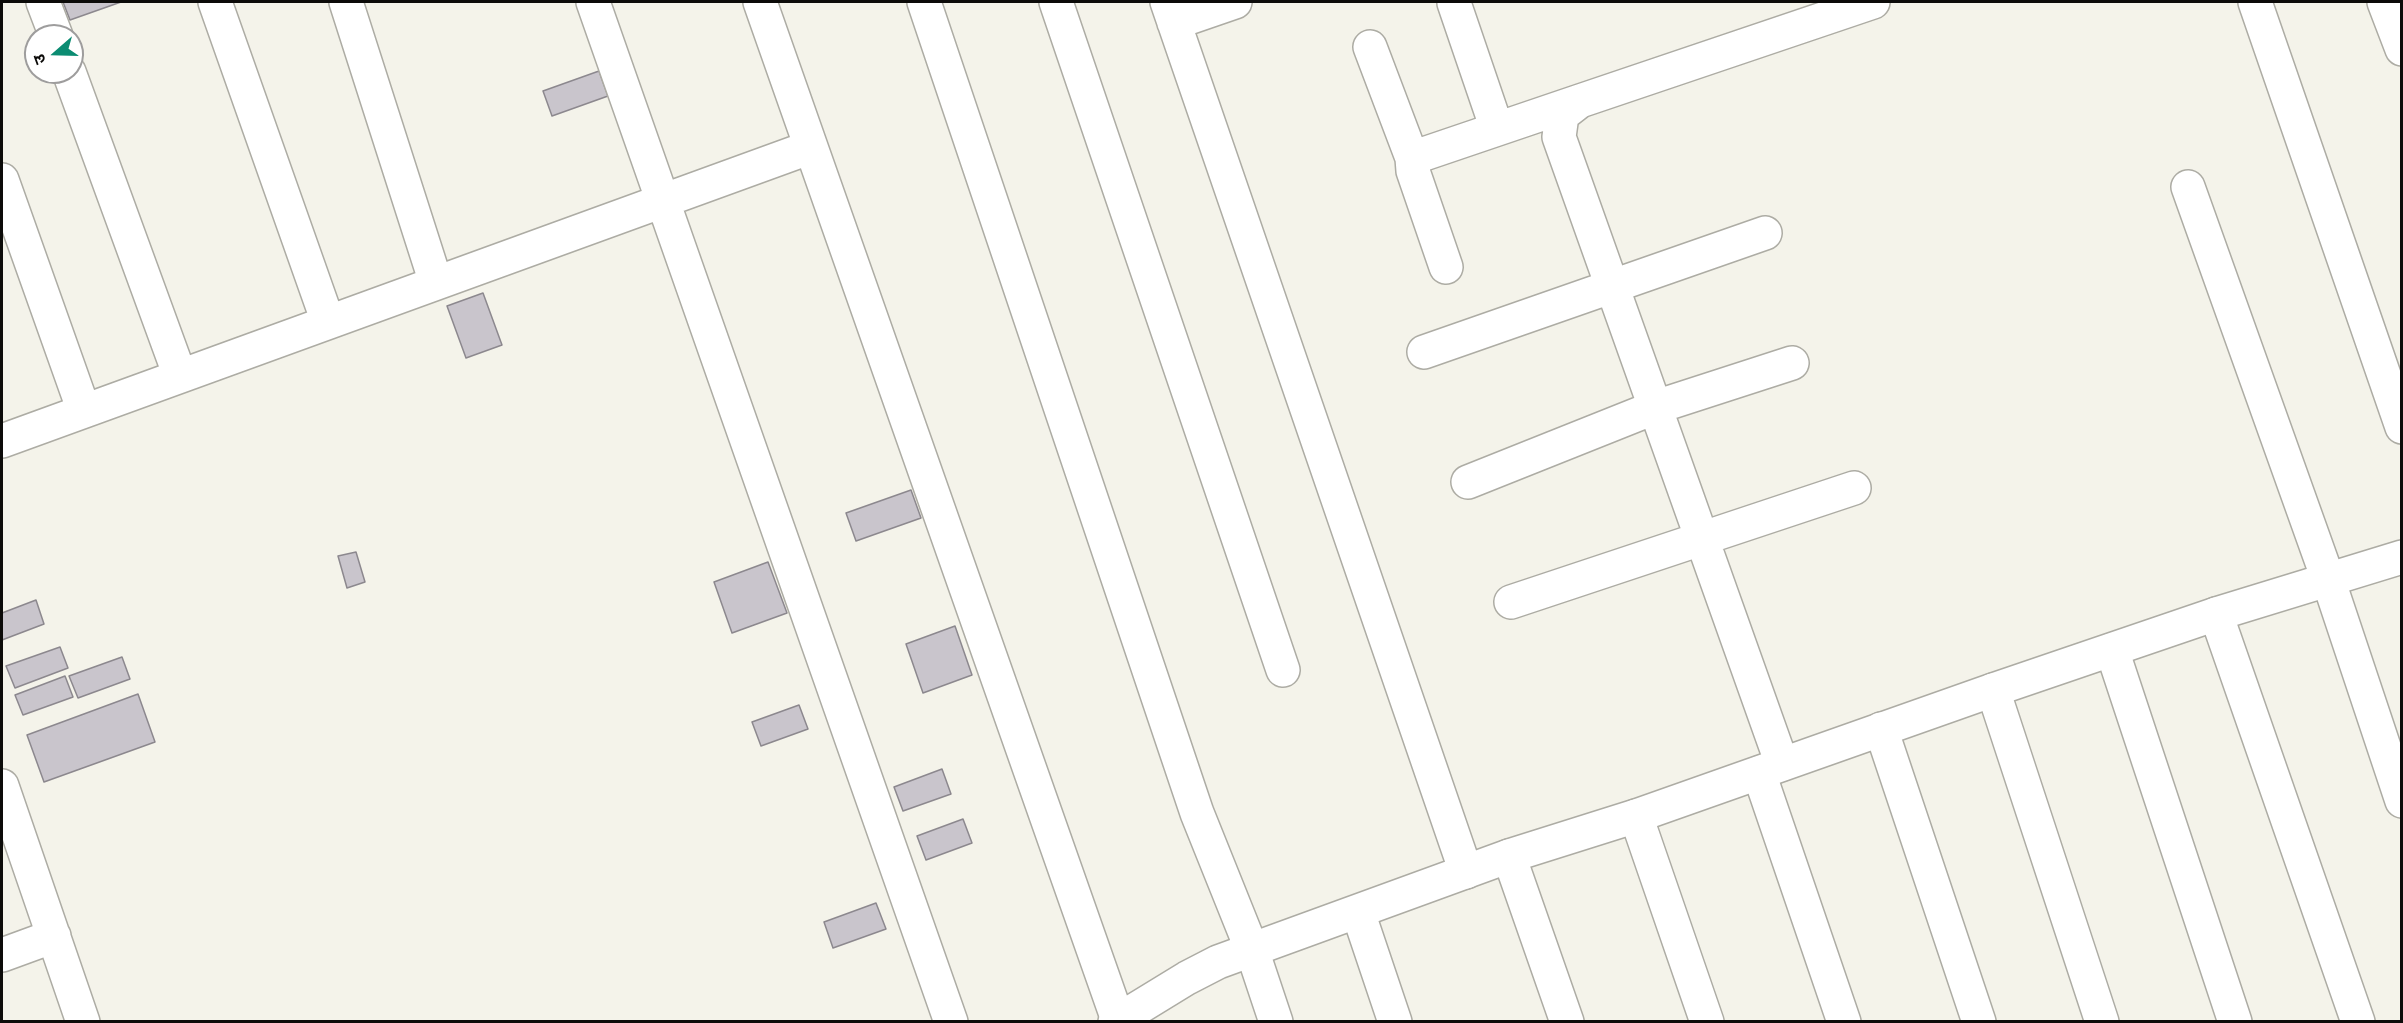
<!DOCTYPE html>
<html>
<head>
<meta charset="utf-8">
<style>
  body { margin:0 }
  #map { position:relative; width:2403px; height:1023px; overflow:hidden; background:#f4f3ea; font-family:"IBM Plex Serif","Noto Sans Devanagari",serif }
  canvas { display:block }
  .frame { position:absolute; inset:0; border:3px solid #0c0b09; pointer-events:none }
  .north { position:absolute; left:24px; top:24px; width:60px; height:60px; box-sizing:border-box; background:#fff; border:2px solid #9e9d9d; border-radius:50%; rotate:250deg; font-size:16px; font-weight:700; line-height:24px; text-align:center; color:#0c0b09 }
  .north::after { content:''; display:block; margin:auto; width:21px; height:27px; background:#0b8c72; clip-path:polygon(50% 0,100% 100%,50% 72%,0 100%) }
</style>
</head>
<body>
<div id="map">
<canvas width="2403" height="1023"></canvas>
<div class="frame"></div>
<div class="north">उ</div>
</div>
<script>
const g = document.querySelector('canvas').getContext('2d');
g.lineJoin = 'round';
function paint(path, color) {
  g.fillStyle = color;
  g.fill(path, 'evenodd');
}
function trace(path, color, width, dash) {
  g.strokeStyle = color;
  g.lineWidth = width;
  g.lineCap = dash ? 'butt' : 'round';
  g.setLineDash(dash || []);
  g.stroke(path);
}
const building = new Path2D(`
  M63,2H121L70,20Z
  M599,71L608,96L552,116L543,91Z
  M483,293L502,345L466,358L447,306Z
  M911,490L921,518L856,541L846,513Z
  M356,552L365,582L347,588L338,556Z
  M768,562L787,613L732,633L714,582Z
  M36,600L44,624L2,640V613Z
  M955,626L972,675L923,693L906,644Z
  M60,647L68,668L15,688L6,666Z
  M122,657L130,679L78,698L69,676Z
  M65,676L73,697L23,715L15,695Z
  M138,694L155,742L44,782L27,735Z
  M799,705L808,729L761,746L752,722Z
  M942,769L951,794L903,811L894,787Z
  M963,819L972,843L926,860L917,836Z
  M876,903L886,929L833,948L824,922Z`);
paint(building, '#c9c5cc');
trace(building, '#8c888e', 1.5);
const minor = new Path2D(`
  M43,2L56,36
  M215,2L328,322
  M346,2L436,283
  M593,2L951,1022
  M760,2L1118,1020
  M924,2L1197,813L1252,950L1276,1022
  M1056,2L1283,670
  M1167,2L1466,872
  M2255,2L2402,427
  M2384,2L2402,49
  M1454,3L1497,129
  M1174,23L1235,2
  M1370,47L1412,158
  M69,72L180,376
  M2,180L84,411
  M2188,187L2328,579L2402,801
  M1446,267L1413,171L1412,158L1580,101
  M1424,352L1765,233
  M2,441L811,147
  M1468,482L1656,407L1792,363
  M1511,602L1854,488
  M2216,614L2358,1022
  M2112,650L2235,1022
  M1993,690L2102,1022
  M1881,729L1979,1022
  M1782,764L1559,137L1562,115L1580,101L1873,2
  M1759,773L1844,1022
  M2,786L83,1022
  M1636,816L1707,1022
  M1509,856L1567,1022
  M1358,912L1395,1022
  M2,955L54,936`);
const tertiary = new Path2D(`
  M1115,1022L1187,978L1218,962L1509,856L1636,816L1993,690L2216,614L2402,557`);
trace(minor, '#adaca4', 36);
trace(tertiary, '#adaca4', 36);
trace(minor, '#fff', 33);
trace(tertiary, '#fff', 33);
</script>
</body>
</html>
